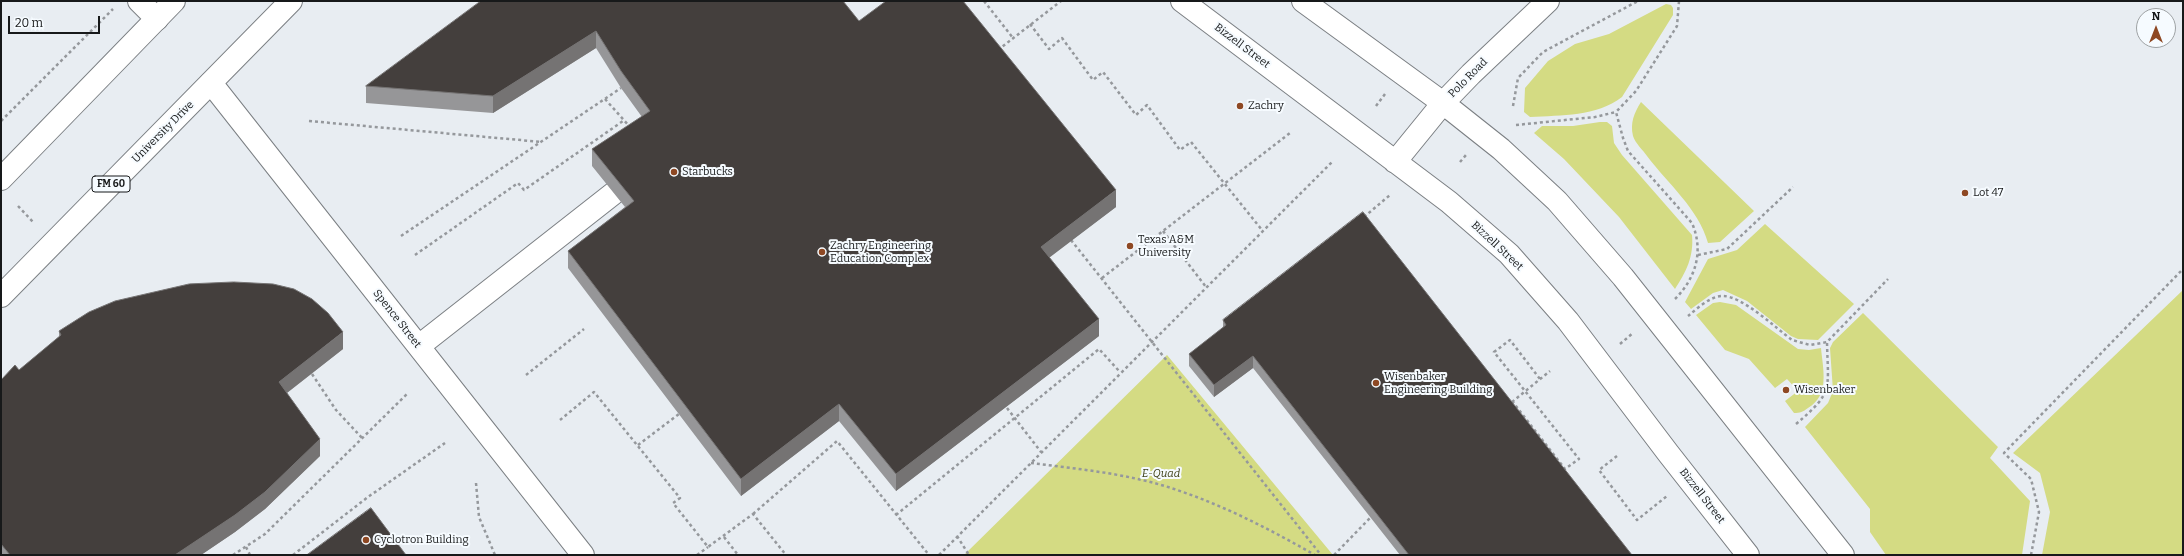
<!DOCTYPE html>
<html>
<head>
<meta charset="utf-8">
<style>
  body { margin:0 }
  #map { position:relative; width:2184px; height:556px; overflow:hidden; background:#e8edf2; font-family:Bitter,serif }
  canvas { display:block }
  .frame { position:absolute; inset:0; border:2px solid #17191a; pointer-events:none }
  .north { position:absolute; left:2136px; top:8px; width:40px; height:40px; box-sizing:border-box; background:#f6fbff; border:1px solid #9da1a3; border-radius:50%; rotate:0deg; font-size:11px; font-weight:700; line-height:16px; text-align:center; color:#17191a }
  .north::after { content:''; display:block; margin:auto; width:14px; height:18px; background:#8e4823; clip-path:polygon(50% 0,100% 100%,50% 72%,0 100%) }
  .scale { position:absolute; left:8px; top:16px; width:92px; height:18px; box-sizing:border-box; border:2px solid #17191a; border-top:0; padding-left:5px; font-size:12px; line-height:14px; white-space:nowrap; color:#17191a; -webkit-text-stroke:3px #f6fbff; paint-order:stroke }
</style>
</head>
<body>
<div id="map">
<canvas width="2184" height="556"></canvas>
<div class="frame"></div>
<div class="north">N</div>
<div class="scale">20 m</div>
</div>
<script>
const g = document.querySelector('canvas').getContext('2d');
g.lineJoin = 'round';
function paint(path, color) {
  g.fillStyle = color;
  g.fill(path, 'evenodd');
}
function trace(path, color, width, dash) {
  g.strokeStyle = color;
  g.lineWidth = width;
  g.lineCap = dash ? 'butt' : 'round';
  g.setLineDash(dash || []);
  g.stroke(path);
}
function drawText(font, color, halo, rows, align = 'center') {
  g.font = font + ' Bitter,serif';
  g.lineWidth = 4;
  g.setLineDash([]);
  g.textBaseline = 'middle';
  g.strokeStyle = halo;
  g.fillStyle = color;
  for (const [text, x, y, turn = 0] of rows) {
    g.save();
    g.translate(x, y);
    g.rotate((+turn || 0) * Math.PI / 180);
    g.textAlign = isNaN(turn) ? turn : align;
    if (halo) g.strokeText(text, 0, 0);
    g.fillText(text, 0, 0);
    g.restore();
  }
}
paint(new Path2D(`
  M1666,4L1671,5L1673,8V15L1622,97C1596,117 1562,115 1530,117L1524,112L1525,88L1548,61L1575,44L1609,34Z
  M1641,102L1754,211L1720,242L1708,243C1698,208 1668,184 1647,156C1643,150 1635,143 1633,136C1630,123 1634,113 1641,102Z
  M1600,122H1607L1612,126L1614,143L1622,155L1692,235C1694,257 1686,272 1675,289L1619,217L1564,159L1534,133L1542,126H1573Z
  M1765,224L1854,304L1818,340L1798,339L1791,336L1747,301L1723,290L1713,293L1691,309L1685,302L1708,259L1737,250Z
  M2183,290V555H2042L2050,512L2040,473L2013,453Z
  M1720,302L1736,305L1798,349L1809,350L1821,348C1823,370 1830,395 1808,408C1803,412 1800,413 1794,413L1785,401L1798,391L1787,379L1775,388L1749,359L1725,350L1696,315L1713,303Z
  M1863,313L1998,447L1990,458L2030,501L2022,555H1886L1870,532V509L1805,427L1828,403L1833,391L1830,348L1833,342Z
  M1167,355L1333,555H964Z`), '#d4db83');
const minor = new Path2D(`
  M139,1L157,19
  M1182,1L1449,202L1509,254L1568,321L1668,453L1748,555
  M1303,1L1443,103L1501,149L1557,201L1623,277L1843,555
  M211,83L583,555
  M1395,162L1443,103L1471,74L1548,1
  M419,346L614,193`);
const major = new Path2D(`
  M1,179L174,1
  M1,296L291,1`);
trace(minor, '#7b7f83', 24);
trace(major, '#7b7f83', 24);
trace(new Path2D(`
  M984,1L1013,38
  M1030,24L1049,49L1062,38L1093,80L1103,72L1136,115L1147,105L1180,150L1191,142L1262,230
  M998,50L1061,1
  M605,99L630,127
  M1376,106L1385,94
  M1513,106L1518,78L1543,52L1638,1
  M1,121L113,9
  M309,121L542,142
  M1516,125L1595,117L1616,112
  M1460,162L1466,155
  M18,206L34,223
  M1364,217L1390,195
  M1163,231L1206,287
  M401,236L621,88
  M1071,240L1321,555
  M415,255L518,183L524,190L623,121
  M1698,255L1727,249L1793,187
  M1102,278L1290,133
  M1675,299C1696,278 1704,251 1692,223L1628,151L1623,138L1616,112L1636,91L1677,26L1679,1
  M1688,316C1698,308 1710,296 1723,296C1742,296 1776,328 1792,340L1810,345L1827,342L1888,279
  M1620,344L1633,333
  M312,374L336,410L363,439
  M526,375L584,329
  M1512,401L1565,469L1579,459L1494,352L1510,340L1540,379
  M1512,402L1550,371
  M1007,408L1041,452
  M560,420L594,392L680,498L673,503L708,547L753,514L786,555
  M1796,424C1834,392 1828,390 1827,342
  M638,445L679,414
  M1617,456L1599,470L1637,520L1667,496
  M1031,463C1079,469 1131,474 1177,490C1225,506 1271,530 1315,555
  M476,483L479,517L495,555
  M753,514L837,441L929,555
  M896,515L1099,349L1120,372
  M957,536L969,555
  M724,537L738,555
  M246,547L250,555
  M233,555L265,534L407,394
  M293,555L368,497L445,443
  M697,555L708,547
  M939,555L1332,162
  M1334,555L1370,518
  M2031,555L2039,512L2031,479L2004,453L2183,269`), '#95989c', 2.5, [3, 3]);
trace(minor, '#fff', 22);
trace(major, '#fff', 22);
paint(new Path2D(`
  M481,1L859,21L1116,207L1049,257L1099,336L896,491L839,421L741,496L568,268V251L625,207L592,166V149L642,117L621,88L596,48L493,113L366,103V86Z
  M1223,320L1632,555H1400L1253,368L1214,397L1189,366V354L1223,328Z
  M59,331L343,349L287,393L320,456L265,509L235,532L201,555H1V380L19,370L59,337Z`), '#969698');
paint(new Path2D(`
  M596,31V48L493,113V96Z
  M1116,190V207L1041,264V247Z
  M1099,319V336L896,491V474Z
  M343,332V349L279,399V382Z
  M1253,356V368L1214,397V385Z
  M839,404V421L741,496V479Z
  M320,439V456L265,509L235,532L201,555H175Z`), '#757373');
const building = new Path2D(`
  M481,1H843L859,21L886,1H963L1116,190L1041,247L1099,319L896,474L839,404L741,479L568,251L634,201L592,149L650,111L621,71L596,31L493,96L366,86Z
  M1363,212L1632,555H1409L1253,356L1214,385L1189,354L1226,325L1223,320Z
  M234,282L273,284L294,289L312,299L328,313L343,332L279,382L320,439L265,492L235,515L175,555H10L1,544V380L15,365L19,370L61,335L59,331L89,312L115,301L189,284Z
  M371,508L406,555H307Z`);
paint(building, '#443f3d');
trace(building, '#757373', 1);
for (const [x, y, r, color] of [
  [1240,106,4,"#8e4823"],
  [674,172,4,"#8e4823"],
  [1965,193,4,"#8e4823"],
  [1130,246,4,"#8e4823"],
  [822,252,4,"#8e4823"],
  [1376,383,4,"#8e4823"],
  [1786,390,4,"#8e4823"],
  [366,540,4,"#8e4823"]
]) {
  const dot = new Path2D();
  dot.arc(x, y, r, 0, 2 * Math.PI);
  g.fillStyle = color;
  g.fill(dot);
  trace(dot, '#f6fbff', 1.5);
}
for (const [x, y, w] of [
  [111,184,38]
]) {
  const box = new Path2D();
  box.roundRect(x - w / 2, y - 8, w, 16, 3);
  g.fillStyle = '#f6fbff';
  g.fill(box);
  trace(box, '#17191a', 1);
}
drawText('bold 10px', '#17191a', null, [
  ["FM 60",111,184]
]);
drawText('11px', '#17191a', '#f6fbff', [
  ["Bizzell Street",1242,46,37],
  ["Polo Road",1468,78,-45],
  ["University Drive",163,132,-45],
  ["Bizzell Street",1497,246,43],
  ["Spence Street",397,319,52],
  ["Bizzell Street",1702,496,52]
]);
drawText('11px', '#17191a', '#f6fbff', [
  ["Zachry",1248,106],
  ["Starbucks",682,172],
  ["Lot 47",1973,193],
  ["Texas A&M",1138,240],
  ["University",1138,253],
  ["Zachry Engineering",830,246],
  ["Education Complex",830,259],
  ["Wisenbaker",1384,377],
  ["Engineering Building",1384,390],
  ["Wisenbaker",1794,390],
  ["Cyclotron Building",374,540]
], 'left');
drawText('italic 11px', '#40431b', '#f6fbff', [
  ["E-Quad",1161,474]
]);
</script>
</body>
</html>
